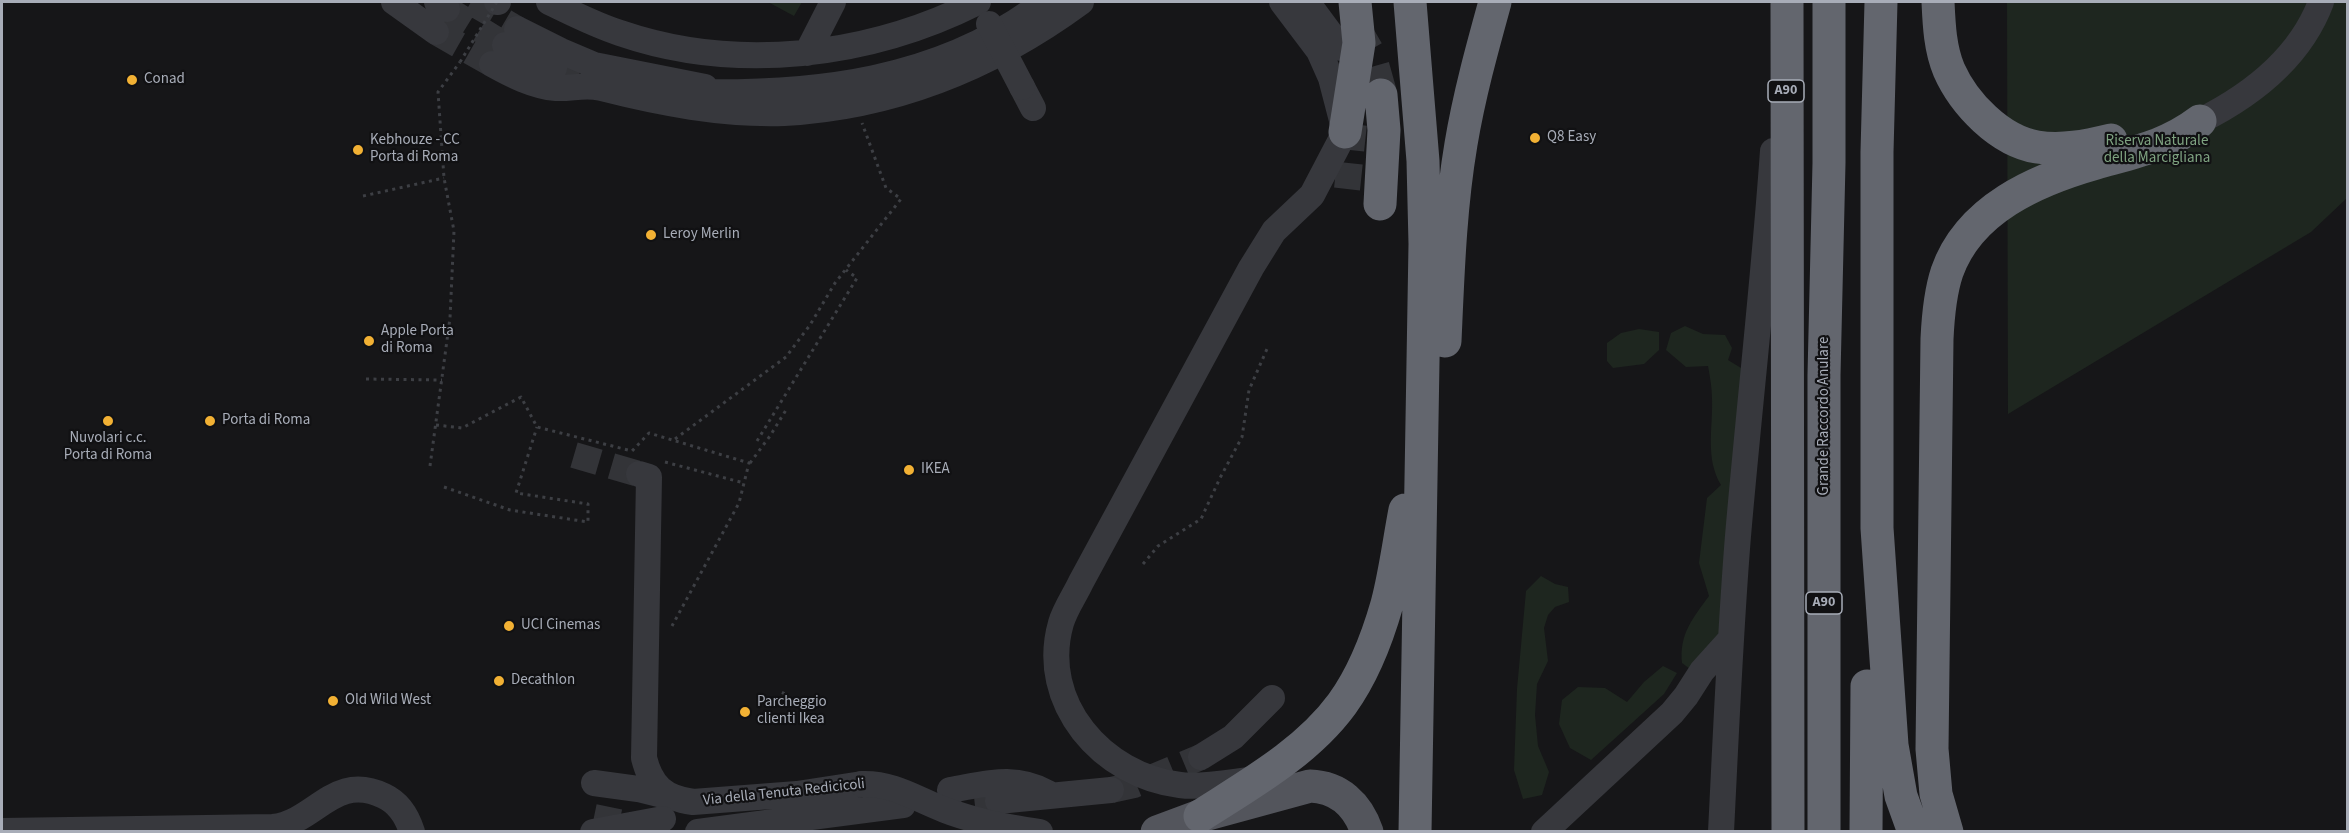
<!DOCTYPE html>
<html>
<head>
<meta charset="utf-8">
<style>
  body { margin:0 }
  #map { position:relative; width:2349px; height:833px; overflow:hidden; background:#161618; font-family:"Source Sans 3",sans-serif }
  canvas { display:block }
  .frame { position:absolute; inset:0; border:3px solid #a8adb8; pointer-events:none }
</style>
</head>
<body>
<div id="map">
<canvas width="2349" height="833"></canvas>
<div class="frame"></div>
</div>
<script>
const g = document.querySelector('canvas').getContext('2d');
g.lineJoin = 'round';
function paint(path, color) {
  g.fillStyle = color;
  g.fill(path, 'evenodd');
}
function trace(path, color, width, dash) {
  g.strokeStyle = color;
  g.lineWidth = width;
  g.lineCap = dash ? 'butt' : 'round';
  g.setLineDash(dash || []);
  g.stroke(path);
}
function drawText(font, color, halo, rows, align = 'center') {
  g.font = font + ' "Source Sans 3",sans-serif';
  g.lineWidth = 4.5;
  g.setLineDash([]);
  g.textBaseline = 'middle';
  g.strokeStyle = halo;
  g.fillStyle = color;
  for (const [text, x, y, turn = 0] of rows) {
    g.save();
    g.translate(x, y);
    g.rotate((+turn || 0) * Math.PI / 180);
    g.textAlign = isNaN(turn) ? turn : align;
    if (halo) g.strokeText(text, 0, 0);
    g.fillText(text, 0, 0);
    g.restore();
  }
}
paint(new Path2D(`
  M768,2H802L794,16Z
  M2007,2H2348L2347,198L2311,232L2008,414Z
  M1685,326L1703,334L1725,335L1732,348L1728,360L1741,368L1744,396L1722,632L1690,669L1682,663C1679,634 1693,618 1709,596L1699,563L1707,498L1721,485C1705,458 1713,429 1712,399C1712,388 1710,377 1708,366L1686,367L1666,350L1671,333Z
  M1639,329L1659,332V350L1644,364L1613,368L1607,361V343L1621,333Z
  M1541,576L1555,584L1568,587L1569,602L1555,607L1548,615L1544,628L1548,661L1537,684L1535,715L1538,746L1549,772L1542,795L1523,799L1514,770L1517,689L1526,591Z
  M1663,666L1677,673L1664,694L1591,760L1570,748L1559,724L1562,700L1578,687L1605,688L1627,702L1644,682Z`), '#1e261f');
trace(new Path2D(`
  M471,2L517,29
  M447,9L505,45
  M436,32L492,64
  M554,68L608,83
  M1347,189L1355,114
  M574,455L639,474
  M1111,790L1134,785L1201,757
  M936,808L998,801
  M594,817L633,825`), '#333438', 26, [26, 13]);
trace(new Path2D(`
  M1351,23L1370,56L1381,95`), '#333438', 33, [33, 16]);
trace(new Path2D(`
  M363,196L444,178
  M366,379L442,380
  M436,425L462,428L521,397L537,427L632,451L649,433L749,463L739,503L672,626
  M675,439L786,357L810,325L835,283L901,199L886,188L862,123
  M757,441L857,278L846,270
  M665,462L744,483
  M750,463L770,436L786,410
  M430,466L450,318L454,231L444,178L438,92L460,62
  M444,487L510,510L588,522V504L516,493L537,427
  M1143,564L1158,546L1201,519L1220,478L1242,437L1249,390L1267,349
  M779,701L786,688`), '#3d3f44', 3, [3, 4.5]);
trace(new Path2D(`
  M394,2L436,32
  M437,2L447,9
  M497,2H498
  M549,2C572,13 595,25 620,33C737,73 869,57 978,2
  M1307,2L1341,48
  M517,29L561,51L594,65L705,87
  M505,45L554,68
  M807,53L833,2
  M492,64C512,75 533,86 556,88C571,89 585,84 601,88C660,103 722,115 784,113C894,107 994,66 1081,2
  M1022,87L1033,108
  M686,92C813,95 940,82 1044,2
  M2200,121C2252,95 2300,58 2321,2
  M639,474L649,477L644,758C651,786 664,798 693,802L797,794L862,784
  M1201,757L1233,737L1272,698
  M1258,779C1236,781 1202,788 1180,785C1103,776 1038,703 1061,623C1065,609 1075,595 1081,582L1251,268L1274,231L1312,195L1345,132L1331,78L1319,51L1282,2
  M594,783L638,789L670,797
  M950,790C986,784 1014,774 1048,793
  M998,801L1111,790
  M2,831L273,827C316,822 334,772 384,796C399,803 407,816 412,832
  M698,832L903,805
  M1544,832L1672,713L1686,696L1702,671L1730,640
  M1721,832C1726,733 1730,635 1738,536C1749,408 1764,280 1773,151`), '#37383d', 26);
trace(new Path2D(`
  M1157,832L1200,816L1310,786C1339,787 1358,805 1367,832`), '#53555c', 33);
trace(new Path2D(`
  M1410,2L1423,161L1425,244L1415,832
  M1787,2L1788,832
  M1881,2L1877,152V528L1892,745L1901,796L1914,832
  M1938,2C1939,24 1940,49 1949,70C1964,104 2000,141 2037,147C2062,151 2086,146 2111,140
  M1345,132L1359,43L1355,2
  M1380,204L1384,130L1381,95
  M1445,341C1448,275 1450,209 1461,144C1469,96 1482,49 1495,2
  M1200,816C1250,784 1307,752 1342,704C1363,675 1377,639 1387,604C1395,574 1399,541 1405,510
  M1824,832V375L1829,163V2
  M1866,832L1867,686
  M1947,832L1936,794L1932,749L1937,339C1938,317 1940,293 1947,272C1969,209 2036,180 2096,163C2135,152 2167,146 2200,121`), '#63666e', 33);
trace(new Path2D(`
  M460,62L497,2`), '#3d3f44', 3, [3, 4.5]);
trace(new Path2D(`
  M989,24L1022,87
  M862,784C894,783 916,799 945,810C976,822 1008,827 1040,832
  M593,832L663,819`), '#37383d', 26);
for (const [x, y, r, color] of [
  [132,80,6,"#f2b134"],
  [1535,138,6,"#f2b134"],
  [358,150,6,"#f2b134"],
  [651,235,6,"#f2b134"],
  [369,341,6,"#f2b134"],
  [108,421,6,"#f2b134"],
  [210,421,6,"#f2b134"],
  [909,470,6,"#f2b134"],
  [509,626,6,"#f2b134"],
  [499,681,6,"#f2b134"],
  [333,701,6,"#f2b134"],
  [745,712,6,"#f2b134"]
]) {
  const dot = new Path2D();
  dot.arc(x, y, r, 0, 2 * Math.PI);
  g.fillStyle = color;
  g.fill(dot);
  trace(dot, '#111113', 2);
}
for (const [x, y, w] of [
  [1786,91,36],
  [1824,603,36]
]) {
  const box = new Path2D();
  box.roundRect(x - w / 2, y - 11, w, 22, 4.5);
  g.fillStyle = '#111113';
  g.fill(box);
  trace(box, '#a8adb8', 1.5);
}
drawText('bold 14px', '#a8adb8', null, [
  ["A90",1786,91],
  ["A90",1824,603]
]);
drawText('15px', '#a8adb8', '#111113', [
  ["Conad",144,80],
  ["Q8 Easy",1547,138],
  ["Kebhouze - CC",370,141],
  ["Porta di Roma",370,158],
  ["Leroy Merlin",663,235],
  ["Apple Porta",381,332],
  ["di Roma",381,349],
  ["Porta di Roma",222,421],
  ["Nuvolari c.c.",108,439,"center"],
  ["Porta di Roma",108,456,"center"],
  ["IKEA",921,470],
  ["UCI Cinemas",521,626],
  ["Decathlon",511,681],
  ["Old Wild West",345,701],
  ["Parcheggio",757,703],
  ["clienti Ikea",757,720]
], 'left');
drawText('15px', '#7fa381', '#111113', [
  ["Riserva Naturale",2157,142],
  ["della Marcigliana",2157,159]
]);
drawText('15px', '#a8adb8', '#111113', [
  ["Grande Raccordo Anulare",1825,416,-90],
  ["Via della Tenuta Redicicoli",784,793,-6]
]);
</script>
</body>
</html>
